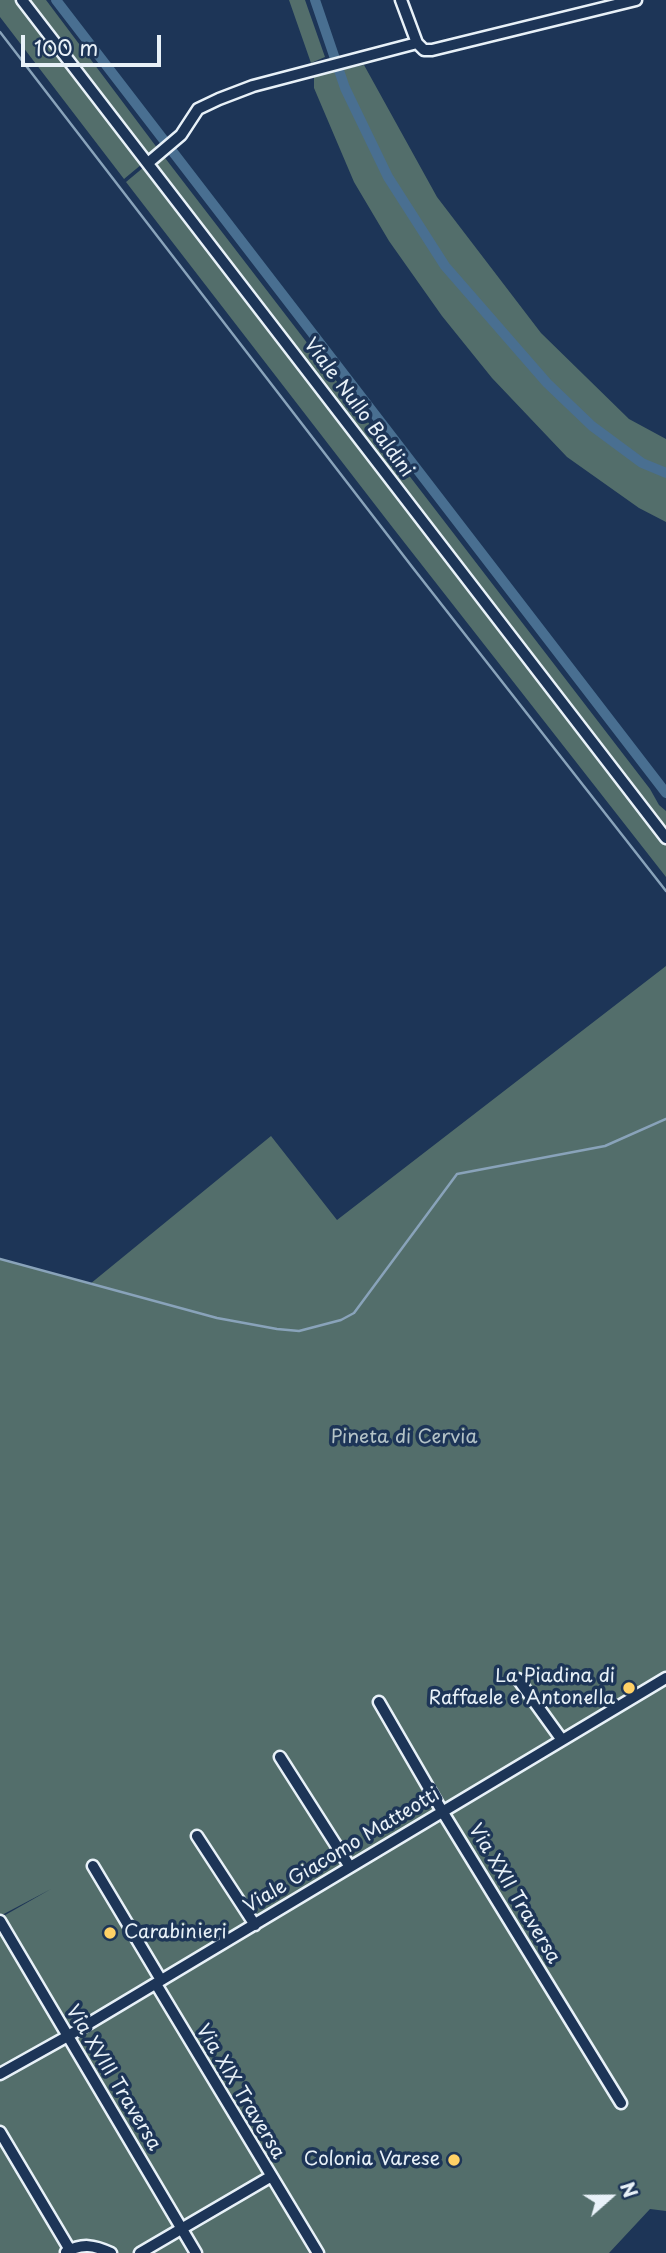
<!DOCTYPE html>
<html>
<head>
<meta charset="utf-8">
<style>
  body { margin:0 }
  #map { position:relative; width:666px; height:2253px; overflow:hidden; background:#1d3557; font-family:"Playpen Sans",sans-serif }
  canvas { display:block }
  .north { position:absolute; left:575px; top:2162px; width:70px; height:70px; -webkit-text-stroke:5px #1d3557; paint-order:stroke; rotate:69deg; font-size:19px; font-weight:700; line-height:28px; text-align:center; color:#e8f1f8 }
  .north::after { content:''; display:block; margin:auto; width:24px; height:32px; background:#e8f1f8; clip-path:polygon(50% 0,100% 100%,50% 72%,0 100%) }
  .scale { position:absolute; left:21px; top:35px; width:140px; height:32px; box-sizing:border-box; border:4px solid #e8f1f8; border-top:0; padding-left:9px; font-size:21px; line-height:24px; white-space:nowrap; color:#e8f1f8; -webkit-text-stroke:5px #1d3557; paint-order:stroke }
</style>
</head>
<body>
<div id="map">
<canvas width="666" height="2253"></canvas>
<div class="north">N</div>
<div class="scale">100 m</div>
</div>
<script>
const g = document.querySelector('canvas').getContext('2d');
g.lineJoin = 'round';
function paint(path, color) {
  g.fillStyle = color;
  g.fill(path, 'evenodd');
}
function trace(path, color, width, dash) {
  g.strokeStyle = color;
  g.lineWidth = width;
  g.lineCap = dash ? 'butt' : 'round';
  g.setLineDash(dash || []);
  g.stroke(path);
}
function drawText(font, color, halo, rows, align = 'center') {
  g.font = font + ' "Playpen Sans",sans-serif';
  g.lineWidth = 7;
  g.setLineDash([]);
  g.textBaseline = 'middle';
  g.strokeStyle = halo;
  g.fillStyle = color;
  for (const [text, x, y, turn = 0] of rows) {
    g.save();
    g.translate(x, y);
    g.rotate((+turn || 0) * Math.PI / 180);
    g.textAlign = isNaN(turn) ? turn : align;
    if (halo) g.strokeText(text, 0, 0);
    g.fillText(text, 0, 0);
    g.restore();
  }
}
paint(new Path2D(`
  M0,0H16L142,164L124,179L0,17Z
  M28,0H46L158,149L154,153H146Z
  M289,0H305L325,57L311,63Z
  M364,65L437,197L541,333L629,419L666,439V522L639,508L567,457L492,378L442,316L389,241L354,182L314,88V75Z
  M162,154L650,789L659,805L666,811V828L156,167L158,158Z
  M144,167L666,845V877L393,528L126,182Z
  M666,966V2211L650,2209L609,2253H0V1918L51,1889L0,1916V1259L90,1284L271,1136L337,1220Z`), '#536e6b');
trace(new Path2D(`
  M0,32L413,568L666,891
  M0,1259L217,1318L277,1329L299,1331L341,1320L354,1313L457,1174L605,1146L666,1119`), '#89a3ba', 2.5);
trace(new Path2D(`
  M56,0L666,793
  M315,0L345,88L388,177L445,266L547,383L592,426L642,463L666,473`), '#496f91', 10);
const minor = new Path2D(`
  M22,0L666,838
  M417,43L424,50H432L636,0
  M148,163L181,135L198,109L219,99L253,86L417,43L401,0
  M518,1679L562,1740
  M379,1702L442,1811L621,2103
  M280,1757L350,1867
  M197,1836L255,1925
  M93,1866L161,1980
  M0,1921L196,2253
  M156,1984L318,2253
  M0,2074L68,2036L666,1678
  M0,2132L70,2250
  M66,2252C82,2243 94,2245 111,2253
  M140,2253L270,2177`);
trace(minor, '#e8f1f8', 15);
trace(minor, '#1d3557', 10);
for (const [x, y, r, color] of [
  [629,1688,7,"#ffd166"],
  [110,1933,7,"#ffd166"],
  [454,2160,7,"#ffd166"]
]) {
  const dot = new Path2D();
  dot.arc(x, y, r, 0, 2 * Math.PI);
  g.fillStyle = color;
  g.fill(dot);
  trace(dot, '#1d3557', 2.5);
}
drawText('19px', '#e8f1f8', '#1d3557', [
  ["Viale Nullo Baldini",358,408,53],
  ["Viale Giacomo Matteotti",342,1851,-31],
  ["Via XXII Traversa",514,1894,59],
  ["Via XVIII Traversa",113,2078,59],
  ["Via XIX Traversa",240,2092,59]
]);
drawText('19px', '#b4c3c7', '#1d3557', [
  ["Pineta di Cervia",404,1438]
]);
drawText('19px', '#e8f1f8', '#1d3557', [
  ["La Piadina di",615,1677],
  ["Raffaele e Antonella",615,1699],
  ["Carabinieri",124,1933,"left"],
  ["Colonia Varese",440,2160]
], 'right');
</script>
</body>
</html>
